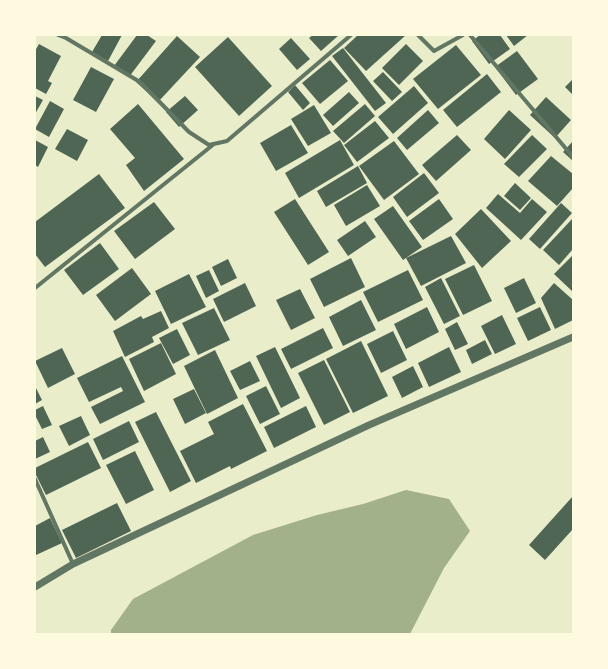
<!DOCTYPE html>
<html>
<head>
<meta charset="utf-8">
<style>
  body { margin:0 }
  #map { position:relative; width:608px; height:669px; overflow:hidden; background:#e9edc9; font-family:Rubik,sans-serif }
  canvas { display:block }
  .frame { position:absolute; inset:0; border:36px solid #fefae0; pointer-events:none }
</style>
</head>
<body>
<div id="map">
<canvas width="608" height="669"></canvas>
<div class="frame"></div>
</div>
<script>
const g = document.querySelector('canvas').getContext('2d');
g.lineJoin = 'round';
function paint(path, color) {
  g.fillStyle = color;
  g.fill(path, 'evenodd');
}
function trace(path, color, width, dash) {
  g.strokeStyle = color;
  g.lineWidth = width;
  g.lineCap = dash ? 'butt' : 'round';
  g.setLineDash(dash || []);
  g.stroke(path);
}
paint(new Path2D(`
  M406,490L449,499L470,531L444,568L410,634H111V630L133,599L253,535L317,515L363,504Z`), '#a3b18a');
paint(new Path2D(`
  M102,35H122L108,61L92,52Z
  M137,35H147L156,41L129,77L114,66Z
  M313,35H339L321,51L309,38Z
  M358,35H406L366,71L344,48Z
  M480,35H500L510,49L489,64L472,41Z
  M506,35H528L514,46Z
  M177,36L200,57L158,102L136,82Z
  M228,37L272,86L239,116L195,67Z
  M291,38L310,59L297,70L279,49Z
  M39,44L61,56L48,81L52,83L46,94L35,88V51Z
  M406,44L423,61L399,85L382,68Z
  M456,45L481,75L438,109L413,79Z
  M343,48L386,103L375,111L332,56Z
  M517,51L538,79L516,95L495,67Z
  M330,60L348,81L320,104L302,83Z
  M91,67L114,79L96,112L73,100Z
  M383,72L402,92L392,101L373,81Z
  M487,74L501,92L457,127L443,110Z
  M573,79V95L565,87Z
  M295,85L310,103L303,110L288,92Z
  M414,86L428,103L393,134L378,117Z
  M349,92L359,103L333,126L323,115Z
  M35,96L43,100L35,114Z
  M185,96L198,110L179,127L166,112Z
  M546,97L571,120L555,138L530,115Z
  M50,101L64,109L49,137L35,129Z
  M138,104L184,159L144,191L126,165L135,158L110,129Z
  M365,104L375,116L344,143L333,131Z
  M314,105L331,133L308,146L291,119Z
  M428,110L439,123L407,150L397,138Z
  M509,110L531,130L505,159L484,139Z
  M375,121L389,138L357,162L344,145Z
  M291,125L308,153L276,171L260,143Z
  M67,129L88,140L77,161L55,149Z
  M457,135L471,150L436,181L422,165Z
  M532,135L547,149L519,177L504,164Z
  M35,140L48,147L38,167L35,165Z
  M340,140L354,165L299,198L285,173Z
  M394,141L419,174L384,200L359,166Z
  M573,141V161L563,152Z
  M551,156L573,174V188L557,206L528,181Z
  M358,166L367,183L326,207L317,191Z
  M424,173L439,193L407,217L393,197Z
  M99,174L125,208L45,267L35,254V222Z
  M515,183L531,198L520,210L504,196Z
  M367,185L380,206L346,226L334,205Z
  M498,194L520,213L532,199L547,212L521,240L486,208Z
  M295,199L329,252L308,265L274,212Z
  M439,199L453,219L423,240L409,221Z
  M154,202L175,229L135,259L114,231Z
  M561,203L572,213L540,249L529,239Z
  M393,206L422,247L403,260L374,219Z
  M481,209L511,241L482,268L455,234Z
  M573,218V249L559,265L543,250Z
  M365,221L376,237L348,256L337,240Z
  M451,236L466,263L421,286L406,258Z
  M100,243L119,269L83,295L64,270Z
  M573,255V292L554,274Z
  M351,258L365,287L324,307L310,279Z
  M228,259L237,278L221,286L212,267Z
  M474,265L492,301L463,315L445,279Z
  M132,268L151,294L115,321L96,295Z
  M209,270L219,291L206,298L196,276Z
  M408,270L423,300L378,322L363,292Z
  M189,274L206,307L171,324L155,291Z
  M441,278L460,316L444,324L425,287Z
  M524,278L536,303L516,313L504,288Z
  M245,283L256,306L224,322L213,299Z
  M554,283L573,300V320L555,329L541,298Z
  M300,289L315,318L291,330L276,300Z
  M361,300L376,330L343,346L329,317Z
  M427,307L439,332L406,349L394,324Z
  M540,307L551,330L528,341L517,318Z
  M214,308L230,340L198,355L182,323Z
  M161,311L169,328L152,337L154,342L125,357L113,331L141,316L143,319Z
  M502,315L516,344L495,354L481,326Z
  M457,322L468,344L455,350L445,329Z
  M323,328L333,348L291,369L281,349Z
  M177,329L190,355L173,364L159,338Z
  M393,331L407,360L381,373L367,344Z
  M485,340L492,354L472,364L466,350Z
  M361,341L388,396L353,413L326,359Z
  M161,343L176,374L144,391L129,359Z
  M275,347L300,398L281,408L256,356Z
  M449,347L461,372L429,387L418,363Z
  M62,348L75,374L48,388L35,361Z
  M215,350L238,398L207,414L184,366Z
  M122,356L145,402L100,424L91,407L123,391L121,387L89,402L77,378Z
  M324,360L350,412L324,425L298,373Z
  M250,361L260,381L240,390L230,371Z
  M413,366L423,387L402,398L392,377Z
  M35,386L42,400L35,404Z
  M266,386L280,414L260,424L246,396Z
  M194,389L206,413L185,424L173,399Z
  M243,404L267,451L231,469L230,466L196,483L180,451L214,434L208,422Z
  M43,406L52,425L42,429L35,415V410Z
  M306,406L316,427L274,448L264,427Z
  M156,412L191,481L170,492L135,422Z
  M81,416L90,435L69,446L59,426Z
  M129,421L139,442L103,460L93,439Z
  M43,437L50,452L35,459V441Z
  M88,442L101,468L46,495L35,473V468Z
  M135,451L154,490L126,504L106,465Z
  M573,496V529L545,560L529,545Z
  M117,503L131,531L76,558L62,530Z
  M50,518L62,543L36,555L35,526Z`), '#4f6655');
trace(new Path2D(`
  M58,35L66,38L140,82L189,132L209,145L227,141L351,35
  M418,35L434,51L463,35
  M470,35L573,157
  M35,288L214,144
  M35,479L73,564`), '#617663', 4);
trace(new Path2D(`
  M35,587L73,564L369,425L573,337`), '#617663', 7);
</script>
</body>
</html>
